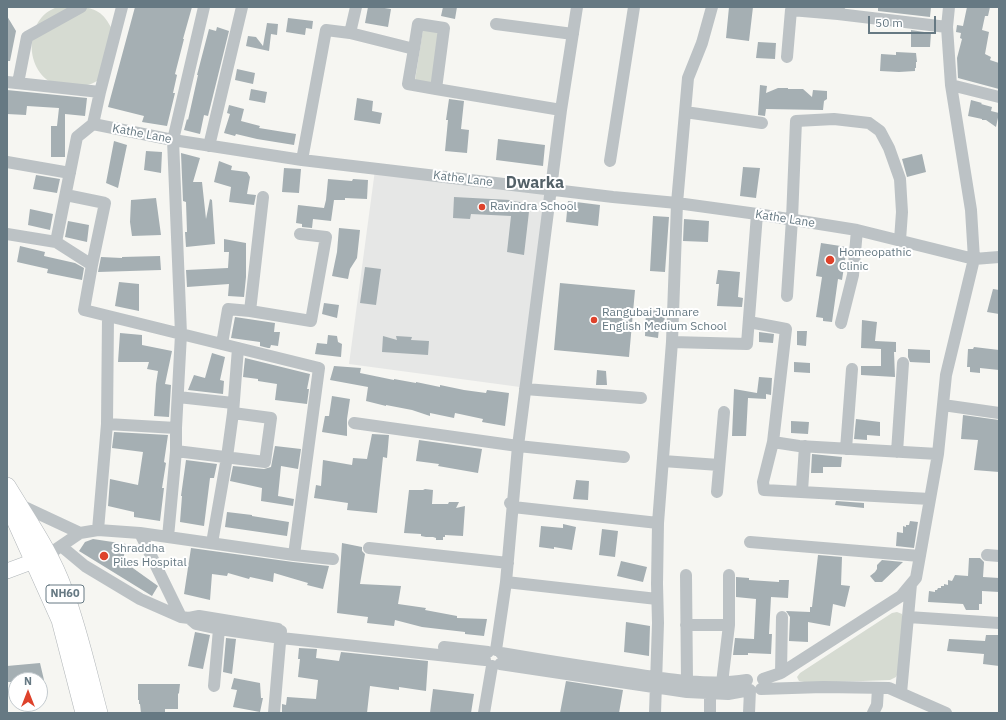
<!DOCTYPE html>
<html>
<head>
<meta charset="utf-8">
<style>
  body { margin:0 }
  #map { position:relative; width:1006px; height:720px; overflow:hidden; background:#f6f6f2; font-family:"IBM Plex Sans",sans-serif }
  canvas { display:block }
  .frame { position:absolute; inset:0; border:8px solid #667983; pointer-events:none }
  .north { position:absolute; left:8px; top:672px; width:40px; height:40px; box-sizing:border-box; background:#fff; border:1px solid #c2c9cd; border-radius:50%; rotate:0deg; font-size:11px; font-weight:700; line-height:16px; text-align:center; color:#667983 }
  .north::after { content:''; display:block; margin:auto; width:14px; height:18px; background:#de422b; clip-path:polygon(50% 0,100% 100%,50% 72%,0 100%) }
  .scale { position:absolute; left:868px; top:16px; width:68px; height:18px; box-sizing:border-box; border:2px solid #667983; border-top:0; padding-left:5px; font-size:12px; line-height:14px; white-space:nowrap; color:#667983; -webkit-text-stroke:3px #fff; paint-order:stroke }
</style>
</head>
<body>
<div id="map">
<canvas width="1006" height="720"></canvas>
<div class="frame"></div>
<div class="north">N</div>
<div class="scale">50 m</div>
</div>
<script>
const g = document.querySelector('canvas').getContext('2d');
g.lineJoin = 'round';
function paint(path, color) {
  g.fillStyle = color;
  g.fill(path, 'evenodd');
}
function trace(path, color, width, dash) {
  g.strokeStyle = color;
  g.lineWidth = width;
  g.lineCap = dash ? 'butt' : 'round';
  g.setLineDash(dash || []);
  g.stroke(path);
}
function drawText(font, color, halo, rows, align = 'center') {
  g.font = font + ' "IBM Plex Sans",sans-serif';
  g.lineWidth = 4;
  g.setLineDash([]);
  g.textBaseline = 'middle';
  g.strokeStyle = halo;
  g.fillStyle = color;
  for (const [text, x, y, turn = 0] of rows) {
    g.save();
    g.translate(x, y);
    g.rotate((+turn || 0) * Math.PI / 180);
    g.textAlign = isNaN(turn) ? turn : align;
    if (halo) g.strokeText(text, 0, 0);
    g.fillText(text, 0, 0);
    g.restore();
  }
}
paint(new Path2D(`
  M375,170L547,193L520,387L349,364Z`), '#e6e7e6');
paint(new Path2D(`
  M58,7C78,7 98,3 109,24C110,26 113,30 114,32C115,38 111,47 110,53C108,62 108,71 101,78C91,86 82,87 70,86C66,86 61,86 58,85C23,75 23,17 58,7Z
  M423,30L439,32L432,84L415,80Z
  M897,612L902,614L903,620L899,671L896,677L890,680L809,683L799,681L797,677L800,673L892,613Z`), '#d6dbd2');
paint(new Path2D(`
  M135,7H192L183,39H184L175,74L177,75L173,93H175L167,126L142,122L144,116L108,107Z
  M368,7H378L391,9L388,27L365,23Z
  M443,7H457L455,19L441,16Z
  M729,7H753L749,41L726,38Z
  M878,7H931L930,17L878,11Z
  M967,7H990L988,16H985L982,30L989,32L985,54L991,57L990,60L999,63V89L958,78L957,58L962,39L960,38L961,33L956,32L957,25L963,26Z
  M7,16L16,31L10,61H7Z
  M288,18L313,21L312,29L306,28L305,35L286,32Z
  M267,23L278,24L277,35L271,34L269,51L246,46L248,36L256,37L263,46Z
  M217,27L229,31L208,116L204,115L200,134L184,130L187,119L188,120L198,75H197L209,29L216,31Z
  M911,30L931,33L930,47H911Z
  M758,42L776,43L775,59L756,58Z
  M896,52L916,53L917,62H916V68H915V71L899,72L880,71L881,54L896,55Z
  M237,69L255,73L253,84L235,80Z
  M760,85L767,86L766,93L778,88H788V89H803L812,97L813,90L827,91V99L824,101L823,110L766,109L765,116L758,115Z
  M251,89L267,92L265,103L249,100Z
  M7,90L87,98L85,116L65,114V157H51V126H57L59,108L27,106L26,115L7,114Z
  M357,98L373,101L372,111L382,113L380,124L354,120Z
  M449,99L464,101L461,129L469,130L467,153L445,151L448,120H446Z
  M971,100L982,103L981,104L992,107L991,111L999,113L996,127L986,120H982V119L968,116Z
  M229,105L244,109L241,121L260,126L259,128L296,134L294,145L257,139L236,134L235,136L224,133L230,114L227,113Z
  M498,139L545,145L543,166L496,160Z
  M114,141L127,145L118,188L106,183Z
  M146,151L162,152L161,173L144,170Z
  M181,153L200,158L193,182H202L206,219L210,199L212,200L215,244L186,247L185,232H187L186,202L183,201Z
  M922,154L926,172L907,177L902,159Z
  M219,161L232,166L231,170L247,172L250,177L247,194L256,195L254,205L229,202L231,187L214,182Z
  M743,167L760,168L756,198L740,196Z
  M284,168L301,169L299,193L282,192Z
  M36,175L60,179L57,193L33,189Z
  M328,179L352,181L353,179L368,180L367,199L345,198V200H334L331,221L313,219L312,228L302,227V224L296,223L298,205L324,208L326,200Z
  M454,197L510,200V201L530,203L524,255L507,252L511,216L471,214L470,219L453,218Z
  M156,198L161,235L132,236L130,222L131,200Z
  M568,201L600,205L598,226L566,222Z
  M30,209L53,214L50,230L28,225Z
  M653,216L669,217L665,272L650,271Z
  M684,219L709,221L708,242L683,241Z
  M68,221L89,225L87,242L65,237Z
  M339,228L360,230L357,258L350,269L348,279L332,276L337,252Z
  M224,239L246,243V277L244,297L228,296L229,284L187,287L186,270L228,268L229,252H224Z
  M821,243L847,247L842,280L838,279L832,322L823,321V318L816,317L822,277L816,276Z
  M20,246L45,252L44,256L75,263L84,268L82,280L47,273L48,269L17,262Z
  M160,256L161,270L98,272L101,257L122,258V257Z
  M365,267L381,269L376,305L360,303Z
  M718,270L740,272L738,297L743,298L742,307L717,306L719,284H716Z
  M119,282L139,284V311L115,306Z
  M560,283L635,290L629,357L554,350Z
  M993,289L999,290V314L987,312Z
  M324,303L339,305L337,318L322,314Z
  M646,310L665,311L664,329L659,328L658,338L645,336Z
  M235,317L275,323L274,332H280L278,346L271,345L270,348H268L260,346V342L231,338Z
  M862,320L877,322L875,341L896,342V352H894L895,377L861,375V366H881V349L861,348Z
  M797,331H807L806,346L797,345Z
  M759,332L774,334L773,343L759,342Z
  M120,333L142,335V345L172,351L165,384L171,385L169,417L154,416L156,384L158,371L147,369L149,362H118Z
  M328,335L337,336L338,342L342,344L341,357L315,354L317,343L327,344Z
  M383,336L397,340L396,336L412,337L411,340L429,341L428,355L382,352Z
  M974,347L999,350V370L980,368V373L970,372V367H967L968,349H973Z
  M908,349L930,350V363L910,362L908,357Z
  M212,353L225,357L220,380L224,381L223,394L188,390L194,375L205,378Z
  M245,358L310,374L307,389H309L307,404L275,400L277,384L258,381V379L243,377Z
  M794,362L810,363V373L794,372Z
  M334,366L361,368L360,373L394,380V379L416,383V382L440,387V385L464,390L486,393L487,390L509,393L505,426L482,422L483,419L455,413L454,418L430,413V416L412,410L386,405V406L366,401L368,387L330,380Z
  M597,370L606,371L607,385H596Z
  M759,377L772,378L771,395L766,394V399L748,398L746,436H732L734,389L757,393Z
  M332,396L350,399L347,419V436L322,432L325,416H329Z
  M963,415L999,420V472L974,470L978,440L961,439Z
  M856,419L880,422V436L867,435V440L854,439Z
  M791,421L809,422L808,434L791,433Z
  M114,432L168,435L164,462L166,463L162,488H164L160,521L134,517V512L108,506L110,479L138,485L143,452L112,448Z
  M372,434L389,435L387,458L383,457L377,513L347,510L348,503L314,498L316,485L321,486L323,460L352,465L353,458L367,459Z
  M419,440L482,449L478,473L438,466L439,464L416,461Z
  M275,446L301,449L298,469L281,466L278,496L294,499L293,506L261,501L262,488L230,481L233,466L264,469L271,467Z
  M812,454L842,457L841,467H823V473H811Z
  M186,460L217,464L214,478H210L204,526L180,522L182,496H181Z
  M576,480L589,481L588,500L573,499Z
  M425,489L433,490L432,504H448L449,502H459L456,508L465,506L463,536L445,535V537H443V540H436V538L433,537H426L421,536V534L404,533L409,490H423Z
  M836,501L864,503V508L835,505Z
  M227,512L252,515V516L289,522L287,536L225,527Z
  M910,521L918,522L914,548L896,546L897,532L903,533V526L906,527V525H909Z
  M563,524L576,527L572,550L554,547V549L539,547L541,526L563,528Z
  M602,529L618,531L615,557L599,555Z
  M93,539L126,544L123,561L158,586L152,596L79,551L85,542Z
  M342,543L362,547V551L365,554L360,584L401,586L398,604L426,608L425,610L457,616V618L487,619L484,636L465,634V632L422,627L395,620L394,626L367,623L368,617L337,613Z
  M191,548L293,562L329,566L323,589L307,585L308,583L274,573L273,582L250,577L249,579L228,573L227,576L212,574L210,600L184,594Z
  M818,555L842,557L841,585L850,586L845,607L833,604L830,626L808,622V642L789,641L790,617L786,611L810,612V607H812Z
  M969,558H980L984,562L983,577L999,578V592L982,591V604H979V610H966L963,604L928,602L929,591L935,592V590H937L938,588H941V586H944V584L948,585V580L952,581L955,575L968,576Z
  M882,560L903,562L882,582H875L870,576L875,572L877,569V565Z
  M621,561L647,567L643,582L617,576Z
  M736,577L749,578V580L779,582V580H789L788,598L771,597L769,634H772L771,654L748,653V655H733L735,638L754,639L756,599L736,597Z
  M626,622L650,626L649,656L624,652Z
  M195,632L210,635L203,669L188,666Z
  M986,635H999V666L983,664L984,654L947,651L949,639L985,641Z
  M226,638L236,639L232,674L223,672Z
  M299,648L317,649L316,658L339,661L341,652L428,661L426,691L399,687V690L370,686L367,713H282V704L286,705L287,697L316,699L318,680L298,677L300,659H298Z
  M40,663L44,680H16V682H7V666Z
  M234,678L260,683L261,698H263L260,712L233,707L237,690L231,689Z
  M566,681L623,690L619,713H560Z
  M138,684H180L179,693L178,694V709H165V712L141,713L140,704H139V700H138Z
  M433,689L474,694L471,713H430Z`), '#a5afb3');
const major = new Path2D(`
  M7,571L34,561`);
const highway = new Path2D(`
  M7,486C27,519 51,553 64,590C79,630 88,672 99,713
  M10,511L16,522L60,620L84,713`);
trace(major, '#b0b6b9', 16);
trace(highway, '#b0b5b8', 18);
trace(new Path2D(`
  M838,14L947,27
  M496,24L573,34
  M350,33L414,49L418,24L444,28L436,89L408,84L414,49
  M787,57L791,10L838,14L839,7
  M7,82L100,92L122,7
  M18,83L27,37L81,7
  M951,85L999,97
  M436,89L561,110L577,7
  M561,110L518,446L624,457
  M685,112L762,123
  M93,124L173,140L302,160L613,197L677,203L757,214L857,230L974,259L999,257
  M209,146L242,7
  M302,160L326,30L350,33L356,7
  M610,161L634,7
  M7,162L70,173
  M263,197L250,311L311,321L326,237L300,234
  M7,234L56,242L77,137L93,124L100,92
  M56,242L92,265L105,203L66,195
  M92,265L84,310L319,368L294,555
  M787,296L792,219L796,121L834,119L869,123L880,131L889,148L900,179L902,212L900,240
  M749,322L786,329L773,442L799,446L938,454
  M841,323L853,275L857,230
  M672,342L747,344L757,214
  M222,344L228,309L250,311
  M525,389L641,398
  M178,397L233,403
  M943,405L999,413
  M354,423L518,446L506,582L496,650
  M107,424L176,428
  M773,442L763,482L764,490L930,499
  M846,449L852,369
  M176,451L265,462L271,418L233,413L238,348
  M897,452L903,363
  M663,461L719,465
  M802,491L805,446
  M717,492L724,412
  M510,503L513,507L658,523L672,342L677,203L688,78L702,43L712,7
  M20,505L80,533
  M98,530L107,424L108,316
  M140,533L181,617
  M168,537L176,451V428L181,334L173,140L204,7
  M750,542L920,556
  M212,543L227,457L233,413
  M61,546L85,566L140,599L181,617L189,618L196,624L219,629L281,638L485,660
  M369,548L508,563
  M55,550L80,533L98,530L140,533L294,555L333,559
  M987,555L999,556
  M686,575L687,681
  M506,582L657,599
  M908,617L999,623
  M189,618L199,616L278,629
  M686,625H729
  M444,647L488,652
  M501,653C541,660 581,666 621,672C661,678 707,687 747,680
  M500,664L687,692L728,694L750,690L749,713
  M781,673L782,617
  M763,679L781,673L901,596L916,578L938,454L946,375L974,259L971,210L951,85L947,27L949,7
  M722,683L729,625V575
  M214,686L219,629
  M761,689L823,687L889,688L946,713
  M901,693L911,584
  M274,713L281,631
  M484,713L492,666
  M655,713L658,623L657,584L658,523
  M710,713V694
  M873,713L877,705L878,688`), '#bcc2c5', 12);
trace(major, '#fff', 15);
trace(highway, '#fff', 17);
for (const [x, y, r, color] of [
  [482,207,4,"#de422b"],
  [830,260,5,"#de422b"],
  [594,320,4,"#de422b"],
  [104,556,5,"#de422b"]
]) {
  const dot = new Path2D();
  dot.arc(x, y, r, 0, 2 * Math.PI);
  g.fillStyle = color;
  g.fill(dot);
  trace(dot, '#fff', 1.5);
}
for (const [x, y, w] of [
  [65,594,38]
]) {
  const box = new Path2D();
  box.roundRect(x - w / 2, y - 9, w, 18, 3);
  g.fillStyle = '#fff';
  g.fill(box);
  trace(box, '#667983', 1);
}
drawText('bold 11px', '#667983', null, [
  ["NH60",65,594]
]);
drawText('12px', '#667983', '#fff', [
  ["Kathe Lane",142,134,11],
  ["Kathe Lane",463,179,7],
  ["Kathe Lane",785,219,9]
]);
drawText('12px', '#667983', '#fff', [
  ["Ravindra School",490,207],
  ["Homeopathic",839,253],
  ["Clinic",839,267],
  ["Rangubai Junnare",602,313],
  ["English Medium School",602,327],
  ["Shraddha",113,549],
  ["Piles Hospital",113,563]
], 'left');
drawText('bold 16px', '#536168', '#fff', [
  ["Dwarka",535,183]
]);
</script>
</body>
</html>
